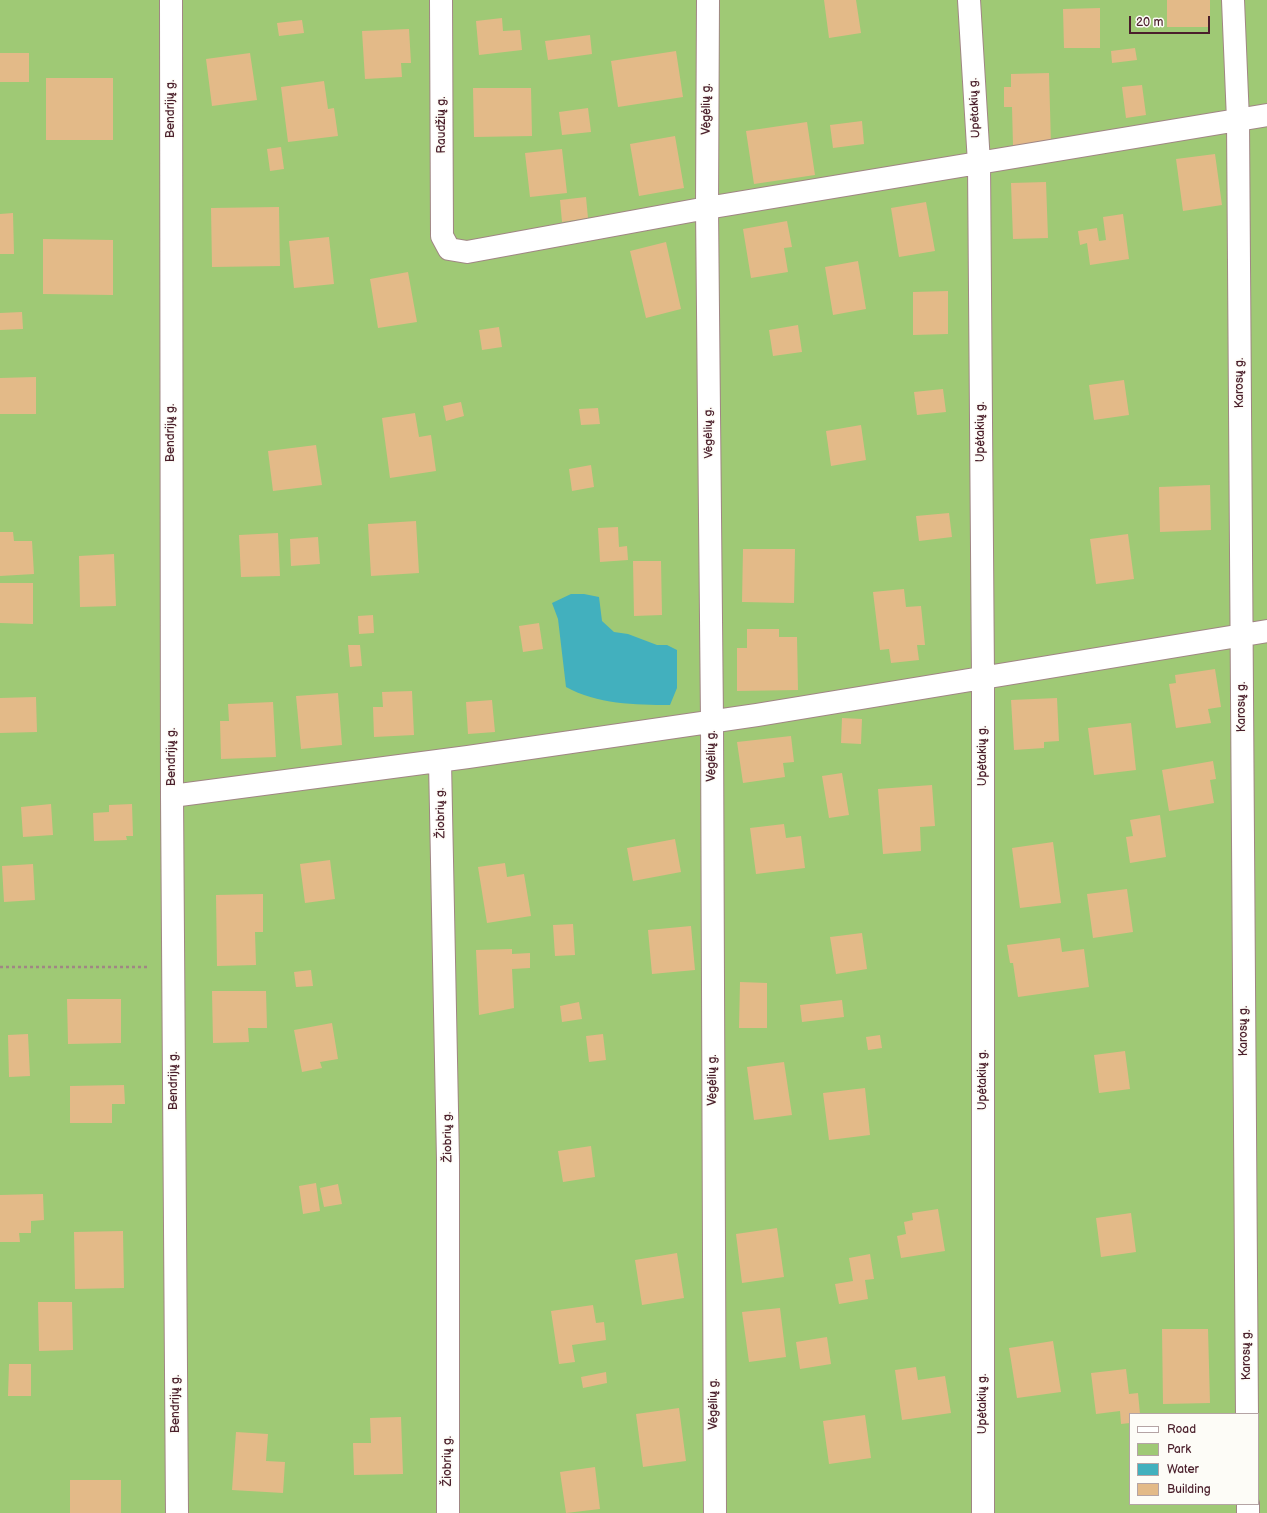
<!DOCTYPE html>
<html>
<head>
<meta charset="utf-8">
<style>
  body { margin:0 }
  #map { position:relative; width:1267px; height:1513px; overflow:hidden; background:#f5eedc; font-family:"Balsamiq Sans",sans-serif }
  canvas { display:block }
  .legend { position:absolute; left:1129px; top:1413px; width:130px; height:92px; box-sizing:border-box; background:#fdfcf7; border:1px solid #b5a4a5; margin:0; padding:5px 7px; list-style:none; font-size:12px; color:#4a1f2b }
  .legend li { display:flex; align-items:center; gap:8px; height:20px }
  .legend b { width:20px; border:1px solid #b5a4a5 }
  .scale { position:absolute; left:1129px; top:16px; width:81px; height:18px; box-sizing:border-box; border:2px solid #4a1f2b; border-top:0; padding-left:5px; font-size:12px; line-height:14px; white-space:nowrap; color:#4a1f2b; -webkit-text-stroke:3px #fdfcf7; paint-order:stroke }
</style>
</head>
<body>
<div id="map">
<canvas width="1267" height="1513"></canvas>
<ul class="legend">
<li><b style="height:5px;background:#fff"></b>Road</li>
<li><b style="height:11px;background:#9fc975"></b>Park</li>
<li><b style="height:11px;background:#42b0be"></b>Water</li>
<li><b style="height:11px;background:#e3ba88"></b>Building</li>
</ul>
<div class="scale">20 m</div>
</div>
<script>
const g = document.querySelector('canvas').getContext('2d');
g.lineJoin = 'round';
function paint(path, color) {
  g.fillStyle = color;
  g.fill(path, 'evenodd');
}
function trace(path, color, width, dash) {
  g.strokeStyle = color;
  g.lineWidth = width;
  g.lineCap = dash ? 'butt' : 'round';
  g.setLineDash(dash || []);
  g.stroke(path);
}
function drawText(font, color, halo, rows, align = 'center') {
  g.font = font + ' "Balsamiq Sans",sans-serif';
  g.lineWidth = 3;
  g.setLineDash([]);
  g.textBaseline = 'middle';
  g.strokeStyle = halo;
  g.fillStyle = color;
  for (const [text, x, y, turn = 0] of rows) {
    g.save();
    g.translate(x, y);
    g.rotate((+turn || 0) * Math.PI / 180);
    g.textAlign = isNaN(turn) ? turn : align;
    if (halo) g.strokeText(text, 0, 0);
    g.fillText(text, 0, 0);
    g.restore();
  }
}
paint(new Path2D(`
  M0,0H1267V1513H0ZM1130,1414H1258V1504H1130Z`), '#9fc975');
paint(new Path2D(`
  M571,594H584L599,597L602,621L614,632L628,634L657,645H667L677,650V688L670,705C635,705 597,704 566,687L558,619L552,603Z`), '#42b0be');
paint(new Path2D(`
  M824,0H856L861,33L829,38Z
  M1167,0H1210V27H1167Z
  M1100,8V48H1064L1063,9Z
  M502,18L503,31L520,30L522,50L479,55L476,21Z
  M302,20L304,33L279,36L277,23Z
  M409,29L411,63H401L402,77L365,79L362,31Z
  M590,35L592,54L548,60L545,41Z
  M1135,48L1137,60L1112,63L1111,51Z
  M676,51L683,97L618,107L611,61Z
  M0,53H29V82H0Z
  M250,53L257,100L212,106L206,59Z
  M1049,73L1051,145L1013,146L1012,107H1004V87H1011V74Z
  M46,78H113V140H46Z
  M324,81L328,109L334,108L338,136L288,142L281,87Z
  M1142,85L1146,115L1126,118L1122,87Z
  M473,88H531L532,136L474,137Z
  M588,108L591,132L562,135L559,112Z
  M862,121L864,144L833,148L830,125Z
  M807,122L815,175L754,184L746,131Z
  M675,136L684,188L639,196L630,144Z
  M281,147L284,169L270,171L267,149Z
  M562,149L567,193L530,197L525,153Z
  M1215,154L1222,205L1183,211L1176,159Z
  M1046,182L1048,238L1013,239L1011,183Z
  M586,197L588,218L562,222L560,200Z
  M926,202L935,251L899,257L891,208Z
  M279,207L280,266L212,267L211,208Z
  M13,213L14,254H0V214Z
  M1123,214L1129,259L1090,265L1087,243L1080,245L1078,231L1097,228L1099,241L1106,240L1103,217Z
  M787,221L792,247L784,248L788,272L751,278L743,229Z
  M329,237L334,284L294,288L289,241Z
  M43,239L113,240V295L43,294Z
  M666,242L681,309L646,318L630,251Z
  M858,261L866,309L833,315L825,267Z
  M408,272L417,322L378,328L370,279Z
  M948,291V334L913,335V292Z
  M22,312L23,329L0,330V313Z
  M798,325L802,352L773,356L769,330Z
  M499,327L502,347L482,350L479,330Z
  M36,377V414H0V378Z
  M1124,380L1129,415L1094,420L1089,385Z
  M943,389L946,412L917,415L914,392Z
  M461,402L464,416L446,421L443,406Z
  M598,408L600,424L581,425L579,409Z
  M415,413L419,437L431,435L436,471L390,478L382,418Z
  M861,425L866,460L831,466L826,431Z
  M316,445L322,485L273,491L268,451Z
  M591,465L594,487L572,491L569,469Z
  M1210,485L1211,530L1160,532L1159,487Z
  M949,513L952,537L919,541L916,516Z
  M416,521L419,573L371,576L368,524Z
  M618,527L619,547L627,546L628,560L600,562L598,528Z
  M0,532H13L14,541H32L34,574L0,576Z
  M278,533L280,576L241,577L239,535Z
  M1128,534L1134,579L1096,584L1090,539Z
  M318,537L320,564L291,566L290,539Z
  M743,549H795L794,603L742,602Z
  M114,554L116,606L80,607L79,556Z
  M633,561H661L662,615L634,616Z
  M0,583H33V624L0,623Z
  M904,589L906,607L921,606L925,645H917L919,660L891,663L889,649L880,650L873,592Z
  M373,615L374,633L359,634L358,616Z
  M539,623L543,649L523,652L519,626Z
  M747,629H779V637H797L798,690L737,691V648H747Z
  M348,645H360L362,666L350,667Z
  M1215,669L1221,707L1208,709L1211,723L1176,728L1169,684L1176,683L1175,675Z
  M412,691L414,735L374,737L373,707H383L382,692Z
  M338,693L342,745L301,749L296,696Z
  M36,697L37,732L0,733V698Z
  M1057,698L1059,741L1044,742V748L1014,750L1011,700Z
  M492,700L495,732L468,734L466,702Z
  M273,702L276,757L221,759L220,721H229L228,704Z
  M842,718L862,719L861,744L841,743Z
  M1131,723L1136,770L1094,775L1088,728Z
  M791,736L794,762L783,763L785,777L743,783L737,742Z
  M1213,761L1216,779L1210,780L1214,803L1169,811L1162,770Z
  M842,773L849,815L829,818L822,776Z
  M932,785L935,826L920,827L921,851L883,854L878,789Z
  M51,804L53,835L23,837L21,807Z
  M132,804L133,836H126L127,840L94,841L93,813L109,812V805Z
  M1160,815L1166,857L1130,863L1126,837L1133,836L1130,820Z
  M784,824L786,838L801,836L805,868L756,874L750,828Z
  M675,839L681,872L633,881L627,848Z
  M1053,842L1061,903L1020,908L1012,848Z
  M330,860L335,899L305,903L300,864Z
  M505,863L507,877L524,874L531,916L487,923L478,867Z
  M33,864L35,900L4,902L2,866Z
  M1127,889L1133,932L1093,938L1087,894Z
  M263,894V932H255L256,965L217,966L216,895Z
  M573,924L575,955L555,956L553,925Z
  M691,926L695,970L652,974L648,930Z
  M862,933L867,969L836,974L830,937Z
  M1060,938L1062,952L1084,949L1089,987L1018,997L1013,963H1010L1007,945Z
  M512,949V954L530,953V968L512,969L514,1008L479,1015L476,950Z
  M311,970L313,986L296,987L294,972Z
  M740,982L767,983V1028H739Z
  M212,991H266L267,1028H248L249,1042L213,1043Z
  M67,999H121V1043L68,1044Z
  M842,1000L844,1017L802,1022L800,1005Z
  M579,1002L582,1019L562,1022L560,1006Z
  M332,1023L338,1059L320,1062L322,1068L302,1072L294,1030Z
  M28,1034L30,1076L9,1077L8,1035Z
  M603,1034L606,1060L589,1062L586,1036Z
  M880,1035L882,1048L868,1050L866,1037Z
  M1125,1051L1130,1089L1099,1093L1094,1055Z
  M784,1062L792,1115L754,1120L747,1067Z
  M124,1085L125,1104H112V1123H70V1086Z
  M865,1088L870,1135L829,1140L823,1093Z
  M591,1146L595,1177L563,1182L558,1151Z
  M316,1183L320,1211L303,1214L299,1186Z
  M338,1184L342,1204L324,1207L320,1188Z
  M43,1194L44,1220L31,1221V1233H19L20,1242H0V1195Z
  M938,1209L945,1251L901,1258L897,1236L906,1234L904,1222L913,1220L912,1213Z
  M1131,1213L1136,1252L1101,1257L1096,1218Z
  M777,1228L784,1277L742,1283L736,1234Z
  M123,1231L124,1288L75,1289L74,1232Z
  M677,1253L684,1298L642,1305L635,1260Z
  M870,1254L874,1279L865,1280L868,1299L839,1304L835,1284L853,1281L849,1258Z
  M38,1302H72L73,1350L39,1351Z
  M593,1305L596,1323L604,1322L606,1340L572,1345L575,1362L559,1364L551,1311Z
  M780,1308L786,1357L749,1362L742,1312Z
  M1162,1329H1208L1210,1403L1163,1404Z
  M827,1337L831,1364L800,1369L796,1342Z
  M1053,1341L1061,1392L1017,1398L1009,1348Z
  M9,1364H31V1396H8Z
  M916,1367L918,1380L945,1376L951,1413L902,1420L895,1370Z
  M1126,1369L1129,1394L1138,1393L1140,1414H1130V1423L1121,1424L1120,1411L1096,1414L1091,1373Z
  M606,1372L607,1383L583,1388L581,1377Z
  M679,1408L686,1461L643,1467L636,1414Z
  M865,1415L871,1458L829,1464L823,1421Z
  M401,1417L403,1474L354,1475L353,1443H371L370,1418Z
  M236,1432L268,1434L266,1461L285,1462L283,1493L232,1490Z
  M595,1467L600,1509L566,1513L560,1472Z
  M70,1480H121V1513H70Z`), '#e3ba88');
const minor = new Path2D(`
  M171,0L172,796L177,1513
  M441,0L442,236L449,249L467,252L707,208L1267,115
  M708,0L707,208L712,721L715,1513
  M969,0L979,163L983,678V1513
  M1233,0L1238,120L1247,1414
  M440,761L448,1160V1513
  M172,796L468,757L757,715L1267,631
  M1248,1504V1513`);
trace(minor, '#a08684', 24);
trace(new Path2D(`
  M0,967H147`), '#a08684', 2.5, [3, 3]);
trace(minor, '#fff', 22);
drawText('12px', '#4a1f2b', '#fdfcf7', [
  ["Upėtakių g.",975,108,-93],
  ["Bendrijų g.",171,109,-90],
  ["Vėgėlių g.",707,109,-90],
  ["Raudžių g.",442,125,-90],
  ["Karosų g.",1240,383,-90],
  ["Upėtakių g.",981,432,-90],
  ["Bendrijų g.",171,433,-90],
  ["Vėgėlių g.",709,433,-91],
  ["Karosų g.",1242,707,-90],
  ["Vėgėlių g.",712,756,-90],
  ["Upėtakių g.",983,756,-90],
  ["Bendrijų g.",172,757,-90],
  ["Žiobrių g.",441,813,-91],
  ["Karosų g.",1244,1031,-90],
  ["Vėgėlių g.",713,1080,-90],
  ["Upėtakių g.",983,1080,-90],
  ["Bendrijų g.",174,1081,-90],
  ["Žiobrių g.",448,1137,-91],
  ["Karosų g.",1247,1355,-90],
  ["Bendrijų g.",176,1404,-90],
  ["Vėgėlių g.",714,1404,-90],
  ["Upėtakių g.",983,1404,-90],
  ["Žiobrių g.",448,1461,-90]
]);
</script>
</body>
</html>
